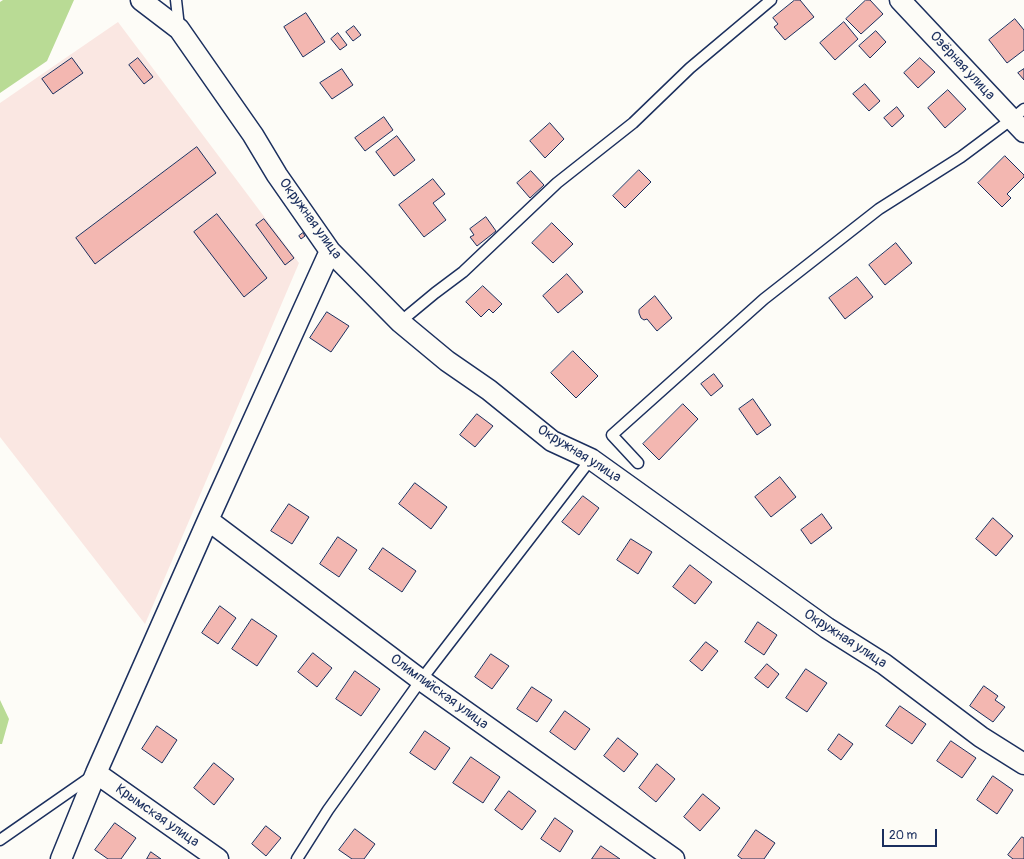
<!DOCTYPE html>
<html>
<head>
<meta charset="utf-8">
<style>
  body { margin:0 }
  #map { position:relative; width:1024px; height:859px; overflow:hidden; background:#fdfcf7; font-family:Pangolin,sans-serif }
  canvas { display:block }
  .scale { position:absolute; left:882px; top:829px; width:55px; height:18px; box-sizing:border-box; border:2px solid #1b2f5e; border-top:0; padding-left:5px; font-size:12px; line-height:14px; white-space:nowrap; color:#1b2f5e; -webkit-text-stroke:3px #fdfcf7; paint-order:stroke }
</style>
</head>
<body>
<div id="map">
<canvas width="1024" height="859"></canvas>
<div class="scale">20 m</div>
</div>
<script>
const g = document.querySelector('canvas').getContext('2d');
g.lineJoin = 'round';
function paint(path, color) {
  g.fillStyle = color;
  g.fill(path, 'evenodd');
}
function trace(path, color, width, dash) {
  g.strokeStyle = color;
  g.lineWidth = width;
  g.lineCap = dash ? 'butt' : 'round';
  g.setLineDash(dash || []);
  g.stroke(path);
}
function drawText(font, color, halo, rows, align = 'center') {
  g.font = font + ' Pangolin,sans-serif';
  g.lineWidth = 3;
  g.setLineDash([]);
  g.textBaseline = 'middle';
  g.strokeStyle = halo;
  g.fillStyle = color;
  for (const [text, x, y, turn = 0] of rows) {
    g.save();
    g.translate(x, y);
    g.rotate((+turn || 0) * Math.PI / 180);
    g.textAlign = isNaN(turn) ? turn : align;
    if (halo) g.strokeText(text, 0, 0);
    g.fillText(text, 0, 0);
    g.restore();
  }
}
paint(new Path2D(`
  M118,22L299,263L145,624L0,437V103Z`), '#fae7e2');
paint(new Path2D(`
  M3,0H74L47,61L0,93V2Z
  M0,700L9,719L2,744H0Z`), '#b9db95');
const building = new Path2D(`
  M795,0H800L814,17L785,40L774,27L778,24L773,18Z
  M866,0H870L883,14L861,34L846,19Z
  M306,13L325,42L303,57L284,27Z
  M1015,19L1024,30V50L1007,63L989,40Z
  M844,22L858,39L835,60L820,43Z
  M354,26L361,35L353,41L346,32Z
  M876,31L886,42L870,58L859,46Z
  M338,33L347,45L340,50L331,39Z
  M72,58L83,73L53,94L42,79Z
  M138,58L153,77L144,84L129,65Z
  M920,58L935,72L918,88L904,73Z
  M342,69L353,85L332,99L320,83Z
  M1024,69V80L1018,73Z
  M865,84L880,101L869,111L853,94Z
  M948,90L966,109L945,128L928,108Z
  M897,107L904,116L892,127L884,118Z
  M384,117L393,130L365,151L355,138Z
  M550,123L564,139L545,158L530,141Z
  M397,136L415,160L394,176L376,152Z
  M197,147L216,173L95,264L76,238Z
  M1005,156L1024,175V177L1007,194L1011,198L1002,207L978,183Z
  M639,170L651,182L625,208L613,196Z
  M531,171L544,185L530,198L517,183Z
  M433,179L445,194L433,203L446,220L424,237L399,205Z
  M217,214L267,278L244,297L194,232Z
  M486,217L496,231L477,246L470,237L474,235L470,229Z
  M264,219L294,258L285,265L256,225Z
  M552,223L573,244L553,263L532,243Z
  M303,233L305,236L301,239L299,236Z
  M896,243L912,263L885,285L869,265Z
  M567,274L583,292L558,313L543,296Z
  M857,277L873,297L845,319L829,298Z
  M483,286L502,304L493,313L489,309L481,317L466,302Z
  M655,296L672,318L657,331L647,319L644,320L641,318L639,313V310Z
  M327,312L349,326L331,352L310,338Z
  M573,351L598,376L576,398L551,373Z
  M714,374L723,386L711,396L701,384Z
  M753,399L771,425L757,435L739,409Z
  M683,404L698,419L659,460L643,444Z
  M477,414L493,426L475,447L460,435Z
  M780,477L796,497L771,517L755,497Z
  M415,483L447,507L431,529L399,504Z
  M583,496L599,508L579,535L562,522Z
  M289,504L309,517L292,544L271,531Z
  M822,514L832,528L811,544L801,530Z
  M993,518L1013,536L996,556L976,539Z
  M338,537L357,550L339,577L320,564Z
  M631,539L652,552L638,574L617,560Z
  M383,548L416,571L402,592L369,569Z
  M690,565L712,582L695,604L673,587Z
  M220,606L236,618L218,644L202,633Z
  M252,619L277,636L257,666L232,649Z
  M758,622L777,635L764,655L745,642Z
  M706,642L718,651L702,671L690,661Z
  M313,653L332,668L317,687L298,672Z
  M491,654L509,666L492,689L475,677Z
  M767,664L779,674L768,688L755,678Z
  M806,669L827,683L807,712L786,698Z
  M355,671L380,689L361,716L336,699Z
  M984,686L998,696L995,700L1005,707L993,722L970,706Z
  M532,687L552,700L537,722L517,709Z
  M900,706L926,724L912,744L886,726Z
  M565,711L590,729L575,750L550,732Z
  M157,726L177,740L162,763L142,749Z
  M425,731L450,748L435,770L410,753Z
  M839,734L853,744L841,760L828,750Z
  M618,738L638,754L624,772L604,756Z
  M951,741L976,758L962,778L937,761Z
  M471,757L500,777L483,803L453,783Z
  M214,763L234,779L214,805L194,788Z
  M657,764L675,779L656,802L639,788Z
  M993,776L1013,790L997,814L977,800Z
  M509,791L536,811L522,830L495,810Z
  M703,794L720,808L700,831L684,817Z
  M555,818L573,831L560,852L541,839Z
  M115,823L136,838L121,859H108L95,850Z
  M266,826L281,838L266,856L252,844Z
  M355,829L375,844L364,859H352L339,850Z
  M756,830L775,843L764,859H742L738,856Z
  M1022,837L1024,838V859H1013L1008,855Z
  M601,846L620,859H592Z
  M151,852L161,859H147Z`);
paint(building, '#f3b7b1');
trace(building, '#1b2f5e', 1);
const service = new Path2D(`
  M176,0L179,27
  M400,322L435,293L463,272L557,183L633,123L690,68L771,0
  M638,463L612,435L764,299L879,209L961,157L1012,119L1024,109
  M0,840L92,776
  M297,859L328,810L421,680L591,459`);
const minor = new Path2D(`
  M141,0L179,29L253,135L277,175L330,251L400,322L447,361L489,390L552,441L591,459L827,628L884,664L981,737L1024,764
  M900,0L1024,132
  M208,520L421,680L674,859
  M96,773L218,859
  M61,859L96,773L208,520L330,251`);
trace(service, '#1b2f5e', 13);
trace(minor, '#1b2f5e', 23);
trace(service, '#fdfcf7', 10);
trace(minor, '#fdfcf7', 20);
drawText('14px', '#1b2f5e', '#fdfcf7', [
  ["Озёрная улица",962,66,47],
  ["Окружная улица",310,219,54],
  ["Окружная улица",579,454,32],
  ["Окружная улица",845,639,33],
  ["Олимпийская улица",439,692,36],
  ["Крымская улица",157,816,35]
]);
</script>
</body>
</html>
